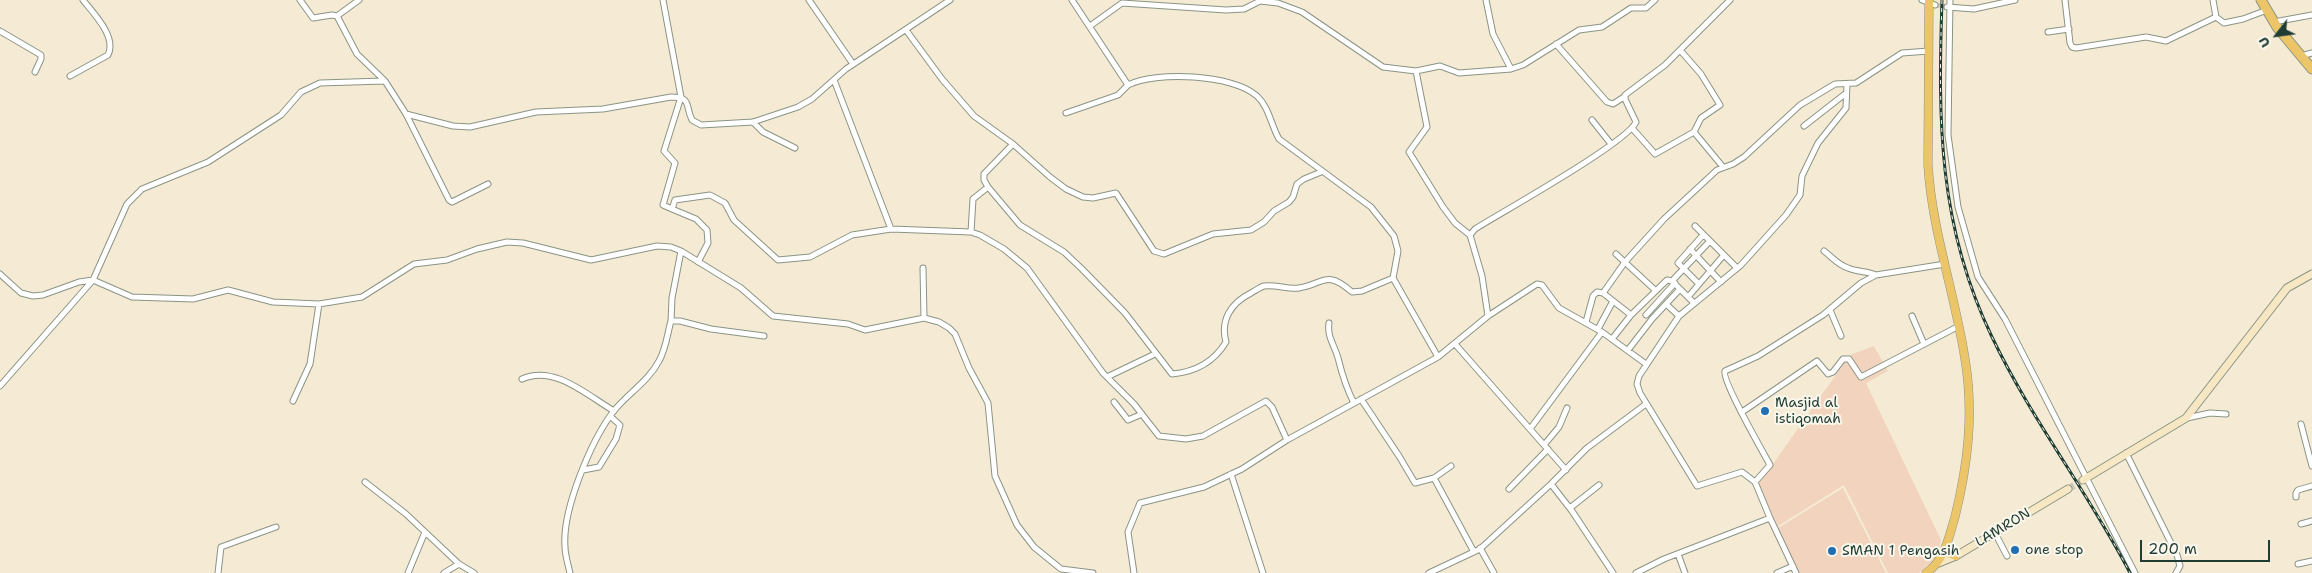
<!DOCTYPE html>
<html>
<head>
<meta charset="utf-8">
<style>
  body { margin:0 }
  #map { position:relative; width:2312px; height:573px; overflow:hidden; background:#f5ebd5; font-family:"Shantell Sans",sans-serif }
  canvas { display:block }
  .north { position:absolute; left:2252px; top:10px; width:50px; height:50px; -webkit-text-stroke:4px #fbf7ec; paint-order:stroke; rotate:240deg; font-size:14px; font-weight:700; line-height:20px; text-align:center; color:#1f3d34 }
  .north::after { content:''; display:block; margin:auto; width:18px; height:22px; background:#1f3d34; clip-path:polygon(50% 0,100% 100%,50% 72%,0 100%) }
  .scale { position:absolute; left:2140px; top:540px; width:130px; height:22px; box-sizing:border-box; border:2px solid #1f3d34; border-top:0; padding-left:6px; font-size:15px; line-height:18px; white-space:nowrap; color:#1f3d34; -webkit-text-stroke:4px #fbf7ec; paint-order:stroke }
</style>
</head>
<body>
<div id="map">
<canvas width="2312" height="573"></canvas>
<div class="north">U</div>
<div class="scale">200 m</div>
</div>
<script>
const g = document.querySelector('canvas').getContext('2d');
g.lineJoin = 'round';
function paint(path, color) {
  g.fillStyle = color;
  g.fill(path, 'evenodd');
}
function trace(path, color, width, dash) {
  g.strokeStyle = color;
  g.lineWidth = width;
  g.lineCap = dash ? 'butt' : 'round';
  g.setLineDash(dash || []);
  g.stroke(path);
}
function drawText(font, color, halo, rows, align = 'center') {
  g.font = font + ' "Shantell Sans",sans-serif';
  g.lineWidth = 4;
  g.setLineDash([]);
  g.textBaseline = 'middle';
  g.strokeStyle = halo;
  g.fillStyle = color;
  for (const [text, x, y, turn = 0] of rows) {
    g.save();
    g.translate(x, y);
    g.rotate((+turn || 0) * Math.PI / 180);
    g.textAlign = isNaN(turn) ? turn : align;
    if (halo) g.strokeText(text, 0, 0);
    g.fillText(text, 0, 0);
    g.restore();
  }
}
paint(new Path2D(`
  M1874,346L1888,371L1866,383L1941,540L1938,556L1919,573H1888L1844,485L1778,526L1758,485L1850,355Z
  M1843,488L1886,573H1799L1778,528Z`), '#f2d4be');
trace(new Path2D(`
  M1935,5L1946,7`), '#cac8b5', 5, [5, 2.5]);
trace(new Path2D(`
  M2068,489L2083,480`), '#cac8b5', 7, [7, 3.5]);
const street = new Path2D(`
  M300,0L313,18L332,15L337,16L357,54L385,81L406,114L453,126L470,127L536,112L603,109L671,97C692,97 685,106 692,120L701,125L753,122L798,107L812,99L846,69L950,0
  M663,0L681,97L664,151L675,163L663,205L672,209
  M809,0L853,64
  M1072,0L1128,85C1155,71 1233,74 1257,96C1269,107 1271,125 1279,139L1371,207L1394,236L1398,251L1393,278L1438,357
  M1486,0L1493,34L1511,69
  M1922,0L1935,5
  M1950,0L1948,135L1958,207L1978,277L2005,319L2135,573
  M2065,0L2070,43L2072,47L2076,48L2146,37L2166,41L2216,17
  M2213,0L2216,17L2224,23L2243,19L2267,10
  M1947,7L1974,9L2015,0
  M337,16L359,0
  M2274,22L2312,15
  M1090,26L1122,3L1226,10L1244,9L1260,1L1278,3L1302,12L1383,67L1416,71L1440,66L1459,73L1511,69L1523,65L1579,30L1602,27L1631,8H1646L1655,0
  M906,30L942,79L974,116L1013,144L1050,177L1066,189L1083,197L1093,198L1116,193L1154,251L1164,254L1213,234L1251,230L1264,222L1274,211L1289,202L1293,197L1297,184L1304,179L1321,172
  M0,31L41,55V59L35,72
  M2048,32L2069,29
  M1556,44L1607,102L1613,104L1624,97
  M1680,50L1701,74L1720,105L1701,118L1694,132L1723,167
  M2301,56L2312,53
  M1416,71L1427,127L1409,152L1443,207L1455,223L1470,235L1482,276L1488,316
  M70,76L108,55C117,37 94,14 83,0
  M834,80L891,229
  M1066,113L1118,95L1128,85
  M406,114L449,200L452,202L488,184
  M1592,120L1611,144
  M753,122L763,132L795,148
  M1804,126L1845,94
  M1632,128L1655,154L1694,132
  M1013,144L984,174V180L988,187L1020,225L1064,252L1081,268L1125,313L1172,374C1195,372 1214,362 1226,342C1220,320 1231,303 1251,293C1255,291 1260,287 1264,286C1276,284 1288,290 1299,288C1324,284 1326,269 1352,292L1362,291L1393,278
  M1695,226L1737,268
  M971,232L973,199L988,187
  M1470,235L1475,229C1502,212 1628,142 1636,122L1625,99V95L1665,65L1730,0
  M1690,249L1721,282
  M1824,251C1832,257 1838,265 1848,268C1857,272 1867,271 1876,275
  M1616,254L1655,290
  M698,262L708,243L707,230L696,219L672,209L675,200L710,195L725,203L734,220L778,260L810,257L852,235L891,229L971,232L980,235L1004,249L1027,268L1103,373L1134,404L1159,436L1186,439L1203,436L1266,401L1272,407L1287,440
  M923,268L924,318
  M0,274L21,293L33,296L43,295L79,282L93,280L132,297L193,299L228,290L273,302L319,304L362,297L414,264L447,260L477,249L507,242L523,243L591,260L657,246L671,247L681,251L741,288L773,316L848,324L865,330L924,318L939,322L949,328L955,334L969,368L988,403L995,476L1017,525L1034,547L1061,569L1093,573
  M1672,281L1709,242
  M1699,284L1678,263L1703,235
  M1603,293L1625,262L1664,219L1717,170L1733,164L1744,157L1800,105L1835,84L1856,83L1902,53L1929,51
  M1688,297L1723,256
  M1666,304L1679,316
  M1830,310L1841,336
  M1646,315L1675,283
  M1912,316L1924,344
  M671,321L672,298L681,251
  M1586,322L1593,296L1597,292L1603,293L1631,315
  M1329,323C1327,337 1334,344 1338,358C1342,374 1346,388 1354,403
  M1598,329L1613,301
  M1612,339L1631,315L1667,280L1672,281L1694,303
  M1455,344L1566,470
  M1628,350L1652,319L1680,289
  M1107,377L1155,354
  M522,379C554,364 588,396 614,411
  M0,386L93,280L127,204L142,189L208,162L281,115L301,92L320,83L384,81
  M1361,399L1399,456L1415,483L1434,478L1451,466
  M293,401L310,364L319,304
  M1114,402L1128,420L1142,414
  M1742,412L1817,361L1828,374L1833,372L1843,359H1849L1861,377L1959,326
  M2187,418L2210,413L2226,414
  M2301,424L2312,466
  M1530,429L1602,332
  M1544,445L1559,427L1567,408
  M2126,453L2177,555L2180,566L2176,573
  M583,470L599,467L616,439L620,425L610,416
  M1231,474L1263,573
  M1434,478L1474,552
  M365,482L406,514L459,564L474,573
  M1755,482L1770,465C1763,452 1721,379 1725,371L1758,356L1823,315L1861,283L1876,275L1945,264
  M1551,484L1572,511L1613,573
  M1509,489L1548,449
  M2296,497V493L2298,490L2312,486
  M1570,508L1599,485
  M1770,518L1755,482L1742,472L1697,486L1640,393L1637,384L1639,376L1679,316L1741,265L1786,215L1800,195L1802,176L1818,143L1846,108L1847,84
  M2301,524L2312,521
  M1995,533L2007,556
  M1480,548L1494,573
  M1678,554L1685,573
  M2298,564L2312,561
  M218,573L221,547L276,527
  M408,573L425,532
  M444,573L459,564
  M570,573C568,564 565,555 565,547C562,510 591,441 613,412C627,394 648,382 659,361C666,349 667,335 671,321H680L711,329L764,336
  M1134,573L1128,532L1140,503L1204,487L1242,469L1287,440L1438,357L1488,316L1537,284L1542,285L1559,308L1602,332L1646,364
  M1429,573L1480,549L1551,484L1587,448L1646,404
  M1636,573L1664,559L1770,518L1796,573
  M1777,573L1793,566`);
const secondary = new Path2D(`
  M2083,480L2186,418L2287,288L2312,274
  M1936,564L1956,556L2068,489`);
const primary = new Path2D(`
  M1944,551L1956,556
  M1926,573C1945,561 1949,536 1955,517C1968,464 1974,413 1965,359C1955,294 1932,231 1928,165L1929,0`);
const highway = new Path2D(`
  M2261,0L2277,27L2312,69`);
trace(street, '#8a9484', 7);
trace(secondary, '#8a9484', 9);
trace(primary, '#8a9484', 9);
trace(highway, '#8a9484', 11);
trace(street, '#fff', 5);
trace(secondary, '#f7e8c3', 7);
trace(primary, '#ecc569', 8);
trace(highway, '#ecc569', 9);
const rail = new Path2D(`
  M1942,0C1938,121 1938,225 1992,337C2031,419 2088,492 2130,573`);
trace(rail, '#1f3d34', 3);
trace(rail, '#fbf7ec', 1, [4]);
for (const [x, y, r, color] of [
  [1765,411,5,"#1f6fb2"],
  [2015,550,5,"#1f6fb2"],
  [1832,551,5,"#1f6fb2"]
]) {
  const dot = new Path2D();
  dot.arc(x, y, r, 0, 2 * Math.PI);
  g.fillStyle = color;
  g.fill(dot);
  trace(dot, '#fbf7ec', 2);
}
drawText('14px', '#1f3d34', '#fbf7ec', [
  ["Masjid al",1775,403],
  ["istiqomah",1775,419],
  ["one stop",2025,550],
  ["SMAN 1 Pengasih",1842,551]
], 'left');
drawText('14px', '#1f3d34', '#fbf7ec', [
  ["LAMRON",2003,528,-31]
]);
</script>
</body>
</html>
